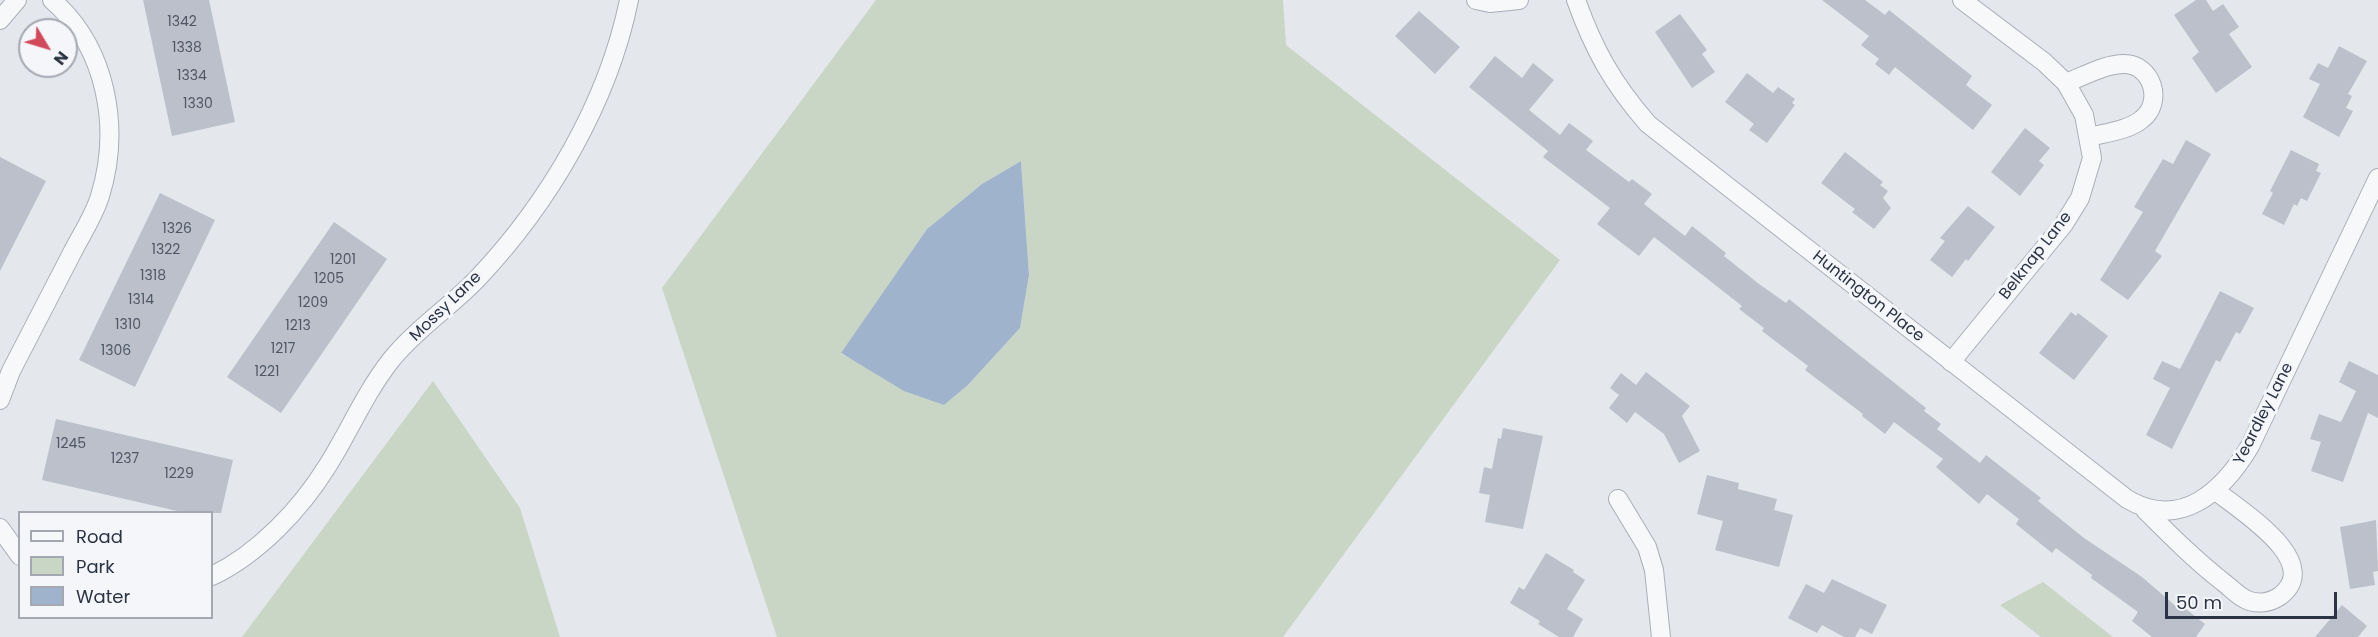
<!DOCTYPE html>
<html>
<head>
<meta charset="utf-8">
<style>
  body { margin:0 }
  #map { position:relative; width:2378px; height:637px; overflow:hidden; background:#e4e7ec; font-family:Poppins,sans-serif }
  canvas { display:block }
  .legend { position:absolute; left:18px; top:511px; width:195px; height:108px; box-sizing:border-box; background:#f4f6f9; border:2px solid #a4a8b1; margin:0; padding:8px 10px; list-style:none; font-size:18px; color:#2b3445 }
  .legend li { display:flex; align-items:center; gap:12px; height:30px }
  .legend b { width:30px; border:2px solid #a4a8b1 }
  .north { position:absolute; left:18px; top:18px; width:60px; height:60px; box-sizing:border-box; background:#f4f6f9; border:2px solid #a4a8b1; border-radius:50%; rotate:128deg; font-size:16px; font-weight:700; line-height:24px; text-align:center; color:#2b3445 }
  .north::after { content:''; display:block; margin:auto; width:21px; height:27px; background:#d1495b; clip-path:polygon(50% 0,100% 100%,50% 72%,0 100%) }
  .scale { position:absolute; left:2165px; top:592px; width:172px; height:27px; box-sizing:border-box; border:3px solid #2b3445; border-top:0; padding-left:8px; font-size:18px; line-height:21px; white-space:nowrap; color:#2b3445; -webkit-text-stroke:4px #f4f6f9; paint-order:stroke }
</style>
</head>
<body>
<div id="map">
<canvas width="2378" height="637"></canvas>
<ul class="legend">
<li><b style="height:8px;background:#f7f8fa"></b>Road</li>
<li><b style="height:16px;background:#c9d6c5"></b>Park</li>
<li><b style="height:16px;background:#9fb4cc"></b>Water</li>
</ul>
<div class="north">N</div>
<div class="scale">50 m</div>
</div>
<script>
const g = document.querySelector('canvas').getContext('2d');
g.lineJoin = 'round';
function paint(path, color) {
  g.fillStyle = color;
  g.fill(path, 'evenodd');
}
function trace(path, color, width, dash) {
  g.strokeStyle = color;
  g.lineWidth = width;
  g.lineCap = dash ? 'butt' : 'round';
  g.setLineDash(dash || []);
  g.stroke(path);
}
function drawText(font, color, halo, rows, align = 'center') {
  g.font = font + ' Poppins,sans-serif';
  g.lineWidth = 6;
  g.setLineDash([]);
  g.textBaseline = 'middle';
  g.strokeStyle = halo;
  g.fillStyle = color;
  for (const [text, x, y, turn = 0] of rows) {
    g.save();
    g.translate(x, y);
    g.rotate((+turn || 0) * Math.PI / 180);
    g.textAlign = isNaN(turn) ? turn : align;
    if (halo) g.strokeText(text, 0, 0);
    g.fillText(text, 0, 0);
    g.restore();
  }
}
paint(new Path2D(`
  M876,0H1283L1286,45L1560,260L1283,637H777L662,288ZM1021,161L1029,275L1020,328L968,385L944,405L841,354L927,229L982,184Z
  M433,381L520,508L560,637H242Z
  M2043,582L2113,637H2041L2000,605Z`), '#c9d6c5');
paint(new Path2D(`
  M1021,161L1029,275L1020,328L968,385L944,405L904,391L841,353L927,229L982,184Z`), '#9fb4cc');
paint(new Path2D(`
  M143,0H209L235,122L172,136Z
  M1822,0H1865L1885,15L1889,10L1972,76L1966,85L1992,105L1973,130L1895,67L1889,75L1875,64L1879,59L1861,45L1869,36Z
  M2196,0H2206L2213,11L2223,4L2239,27L2229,34L2252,67L2216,93L2192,58L2199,52L2174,15Z
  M1419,11L1460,47L1435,74L1395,36Z
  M1680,14L1707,50L1702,54L1715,72L1692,88L1655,32Z
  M2339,46L2367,61L2348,94L2352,96L2346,108L2353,111L2339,137L2303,117L2320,84L2309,79L2318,63L2328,68Z
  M1495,56L1522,78L1533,63L1554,80L1529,110L1560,135L1569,123L1593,141L1586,150L1629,182L1632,179L1652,194L1644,204L1685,236L1692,226L1726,253L1724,256L1759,284L1786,303L1789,299L1926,408L1924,411L1941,424L1937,429L1980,463L1986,455L2041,498L2038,501L2084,538L2142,577L2179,609L2182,606L2205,624L2196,637H2152L2132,621L2138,612L2091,578L2092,575L2056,548L2052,553L2016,524L2019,519L1987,494L1979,504L1936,467L1943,459L1894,422L1885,434L1862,416L1863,414L1805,370L1808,366L1762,331L1764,328L1739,309L1742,306L1654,237L1639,256L1597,224L1610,208L1543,157L1548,151L1469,87Z
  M1747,73L1773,93L1778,87L1795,99L1792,103L1795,105L1767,143L1749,130L1754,124L1725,102Z
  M2025,128L2050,148L2039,161L2044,165L2020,196L1991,172Z
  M2186,140L2211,154L2155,251L2162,256L2128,300L2100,280L2143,212L2134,207L2163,159L2173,164Z
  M2291,150L2319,164L2316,171L2321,173L2307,201L2301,198L2297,206L2294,204L2284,225L2262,214L2273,193L2270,191Z
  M1845,152L1883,182L1880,185L1888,191L1883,198L1891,208L1874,229L1852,212L1855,209L1821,183Z
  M0,157L46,181L0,271Z
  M160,193L215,220L135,387L79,360Z
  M1968,206L1995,227L1968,261L1966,259L1952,277L1930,260L1945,241L1940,238Z
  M334,222L387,259L281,413L227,377Z
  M2220,291L2254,308L2240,334L2236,332L2220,362L2216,360L2172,449L2146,435L2170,388L2153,379L2162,361L2180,369Z
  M2071,312L2076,316L2078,313L2108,336L2074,380L2039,353Z
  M2349,361L2378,375V418L2368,413L2343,482L2311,471L2321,442L2310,439L2319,414L2341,422L2356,391L2339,382Z
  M1646,372L1690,406L1682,416L1700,451L1679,463L1664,434L1635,412L1627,423L1609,408L1619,395L1610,388L1621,373L1636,385Z
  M56,419L233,460L221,513H186L42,480Z
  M1503,428L1543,436L1523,529L1485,522L1490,495L1479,493L1484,467L1492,469L1498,438L1501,439Z
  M1707,475L1739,483L1738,489L1777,499L1774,510L1793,515L1779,567L1715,550L1723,521L1697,514Z
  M2376,520L2378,571L2373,572L2375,585L2350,589L2340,527Z
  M1546,553L1574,570L1573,572L1585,580L1567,609L1583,619L1573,637H1559L1538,624L1540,621L1510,603L1519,587L1524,590Z
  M1832,579L1887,605L1872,634L1860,628L1855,637H1844L1822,625L1817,633L1788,618L1806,584L1824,593Z
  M2342,605L2367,626L2358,637H2315Z`), '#bbc0ca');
const minor = new Path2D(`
  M1476,0L1490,3L1519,0
  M1576,0C1594,50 1613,84 1648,124L2127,499C2181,531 2223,491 2250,446L2378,178
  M0,20L17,0
  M2066,83C2084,76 2105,64 2124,64C2152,64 2164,102 2142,119C2130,130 2105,133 2089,137
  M1951,362L2064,224L2080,198L2092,158L2084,115L2066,83L2044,62L1962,0
  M0,400L11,371C31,332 52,292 72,253C81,235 94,216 100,196C121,128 107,48 52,0
  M1618,499L1647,547L1654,570L1661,637
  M2145,510C2170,535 2195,560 2223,582C2230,587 2237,595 2245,599C2256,605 2270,603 2280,596C2325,562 2239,510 2216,491
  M0,528L20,556
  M212,576C258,554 301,509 328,465C350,430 365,393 391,360C415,330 450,307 477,279C549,203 608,103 629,0`);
trace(minor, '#a9aeb7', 20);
trace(minor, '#f7f8fa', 18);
drawText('14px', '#4f5766', null, [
  ["1342",182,22],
  ["1338",187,48],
  ["1334",192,76],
  ["1330",198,104],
  ["1326",177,229],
  ["1322",166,250],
  ["1201",343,260],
  ["1318",153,276],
  ["1205",329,279],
  ["1314",141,300],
  ["1209",313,303],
  ["1310",128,325],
  ["1213",298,326],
  ["1217",283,349],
  ["1306",116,351],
  ["1221",267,372],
  ["1245",71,444],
  ["1237",125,459],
  ["1229",179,474]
]);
drawText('16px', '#2b3445', '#f4f6f9', [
  ["Belknap Lane",2036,256,-52],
  ["Huntington Place",1868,297,38],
  ["Mossy Lane",446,307,-44],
  ["Yeardley Lane",2264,414,-63]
]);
</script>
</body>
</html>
